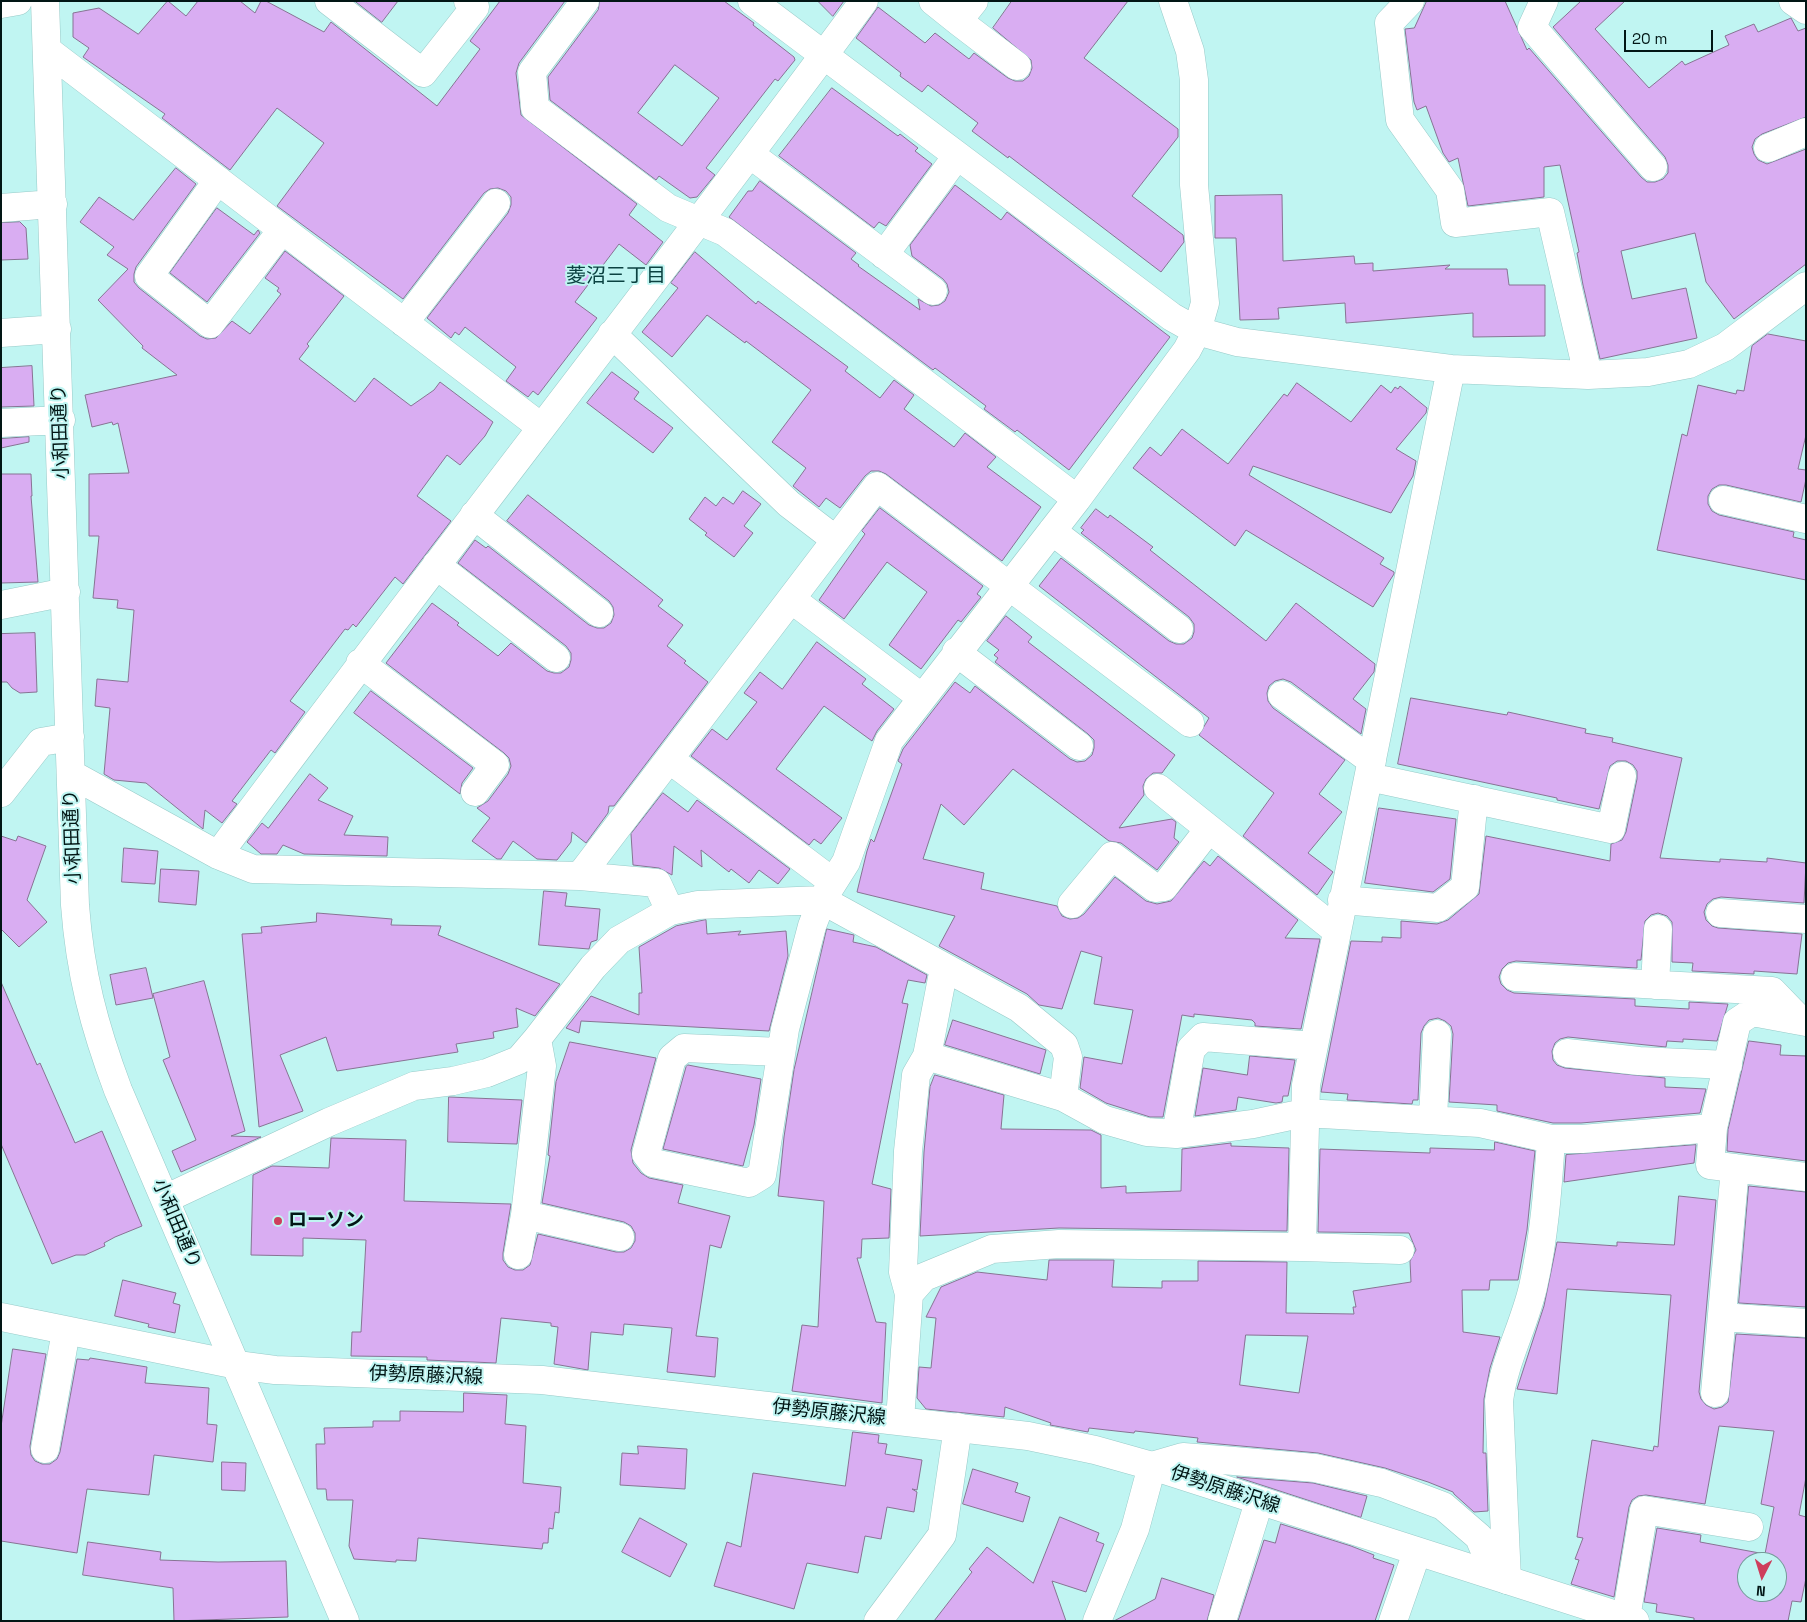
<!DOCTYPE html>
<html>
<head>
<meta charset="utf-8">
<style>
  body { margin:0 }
  #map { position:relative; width:1807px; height:1622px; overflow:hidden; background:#c0f5f2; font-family:"Space Grotesk",sans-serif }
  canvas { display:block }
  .frame { position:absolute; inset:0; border:2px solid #021615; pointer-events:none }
  .north { position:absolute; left:1737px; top:1552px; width:50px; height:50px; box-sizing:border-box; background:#c0f5f2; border:1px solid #749c9a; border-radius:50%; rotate:185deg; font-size:14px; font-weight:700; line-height:20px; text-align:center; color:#021615 }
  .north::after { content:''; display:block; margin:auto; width:18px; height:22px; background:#ce3e5c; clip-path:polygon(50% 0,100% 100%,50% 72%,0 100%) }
  .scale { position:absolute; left:1624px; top:30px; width:89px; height:22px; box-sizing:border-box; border:2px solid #021615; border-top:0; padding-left:6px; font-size:15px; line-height:18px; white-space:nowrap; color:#021615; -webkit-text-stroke:4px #c0f5f2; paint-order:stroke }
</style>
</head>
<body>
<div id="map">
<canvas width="1807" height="1622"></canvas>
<div class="frame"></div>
<div class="north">N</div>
<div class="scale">20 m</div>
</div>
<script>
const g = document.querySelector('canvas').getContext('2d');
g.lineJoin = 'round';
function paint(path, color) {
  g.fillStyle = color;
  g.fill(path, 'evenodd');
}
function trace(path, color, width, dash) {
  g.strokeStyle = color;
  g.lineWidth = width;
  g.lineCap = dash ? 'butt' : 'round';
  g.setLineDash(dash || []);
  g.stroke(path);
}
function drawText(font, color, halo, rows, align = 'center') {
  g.font = font + ' "Space Grotesk","Noto Sans JP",sans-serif';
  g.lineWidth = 4;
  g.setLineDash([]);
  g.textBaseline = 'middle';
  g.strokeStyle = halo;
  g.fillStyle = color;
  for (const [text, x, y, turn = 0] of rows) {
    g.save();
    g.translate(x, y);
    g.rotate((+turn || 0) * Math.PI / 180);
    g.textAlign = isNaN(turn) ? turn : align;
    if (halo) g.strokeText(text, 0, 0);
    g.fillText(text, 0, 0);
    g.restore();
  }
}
const building = new Path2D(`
  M168,1L186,16L198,1H240L255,13L261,1H266L324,32L331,22L437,106L480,49L470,41L500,1H565L519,63L516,73L521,115L637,204L629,215L663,242L646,265L619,244L575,302L597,318L538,395L533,391L528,397L506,381L516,367L465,327L459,335L455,332L451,338L427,318L508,213L511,205V197L506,191L498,188L490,189L484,193L403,299L277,206L324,143L277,108L230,170L162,118L165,114L83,57L89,48L73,37V13L99,8L138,34Z
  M355,1H398L382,22Z
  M600,1H724L754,23L753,25L794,57L795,60L778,81L775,79L706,168L715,175L697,197L690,198L659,176L656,180L550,100L548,77L598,10ZM675,65L719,98L682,146L638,113Z
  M818,1H844L833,16Z
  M1012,1H1128L1084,58L1178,129V137L1132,196L1183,235L1184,242L1161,272L1009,156L1008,158L972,131L978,123L928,85L922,92L900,76L901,73L856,38L878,7L925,43L935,33L969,59L974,53L1008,78L1015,81H1023L1029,76L1032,68L1031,60L993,28Z
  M1427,1H1505L1527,50L1529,48L1641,177L1647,182H1655L1663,179L1668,173V165L1665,157L1553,27L1581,1H1625L1595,29L1649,88L1682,61L1685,65L1729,45L1725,36L1754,24L1758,32L1791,18L1798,31L1806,28V117L1762,134L1755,139L1752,147L1754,154L1758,160L1767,164L1806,149V264L1734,319L1706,282L1695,233L1621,251L1632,299L1686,288L1697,338L1600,359L1583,285L1577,253L1579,252L1560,165L1544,167V197L1468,206L1458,158L1449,162L1443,153L1426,106L1417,110L1414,102L1405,29L1414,28Z
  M832,88L898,136L900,134L918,148L915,151L932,164L886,226L879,222L874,228L779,156Z
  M176,168L196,184L136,267L134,274V282L139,288L200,336L207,339L216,338L232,321L250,334L281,294L277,291L279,288L265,278L285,251L344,296L307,344L309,346L299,359L355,402L374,378L411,406L434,390L440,382L493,422L485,436L460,465L447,455L417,496L451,521L403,584L395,577L356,627L353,624L348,630L345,629L290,701L305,712L275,753L271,750L232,801L237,804L222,823L205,810L203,829L146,783L114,780L104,774L110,708L95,706L97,679L128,682L134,610L117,608L118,600L93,598L99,536H89V474L129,473L118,423L113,425L112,422L92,427L85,395L177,375L142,348L143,346L98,300L128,269L107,255L114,247L80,222L99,197L133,220Z
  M760,181L856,253L851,259L859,265L858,266L920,310L918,299L931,306L939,305L945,301L949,292L947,284L943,279L912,256L910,245L955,185L1001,220L1007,212L1170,337L1069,470L1017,430L1015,432L984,409L986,406L935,368L933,370L729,217L748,191H752Z
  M1282,195L1283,261L1354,256L1355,264L1373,263V271L1450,265L1445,269H1507L1509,285H1545V336L1473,337V313L1346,323L1345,303L1278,308L1279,319L1240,320L1236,238H1215V196Z
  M217,208L254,235L258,230L260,233L207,302L170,273Z
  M20,222L26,228L28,259L1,260V223Z
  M695,252L756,304L758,301L848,367L845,371L880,398L894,380L914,395L904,409L954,447L965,433L996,457L987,467L1041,507L1002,561L886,474L879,471H871L865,476L840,508L826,498L819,507L793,486L806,468L772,442L811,390L746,341L745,343L707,315L672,357L642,332L678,288L671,283Z
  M1768,334L1806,341V435L1798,469L1806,470V479L1801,502L1726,485H1719L1712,489L1708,496V504L1712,511L1719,515L1794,532L1793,537L1806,540V580L1657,550L1682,434L1687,436L1698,385L1736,394L1737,390L1744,391L1752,346Z
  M32,366L34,406L1,407V368Z
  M612,372L639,392L634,399L673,428L653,453L587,403Z
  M1297,383L1351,422L1381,385L1391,393L1395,387L1398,389L1400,386L1427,408L1426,413L1396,449L1416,461L1413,476L1391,513L1253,466L1249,475L1384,558L1380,564L1394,572V574L1373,607L1246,530L1235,546L1133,468L1150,447L1161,456L1182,429L1228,464L1284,394L1287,396Z
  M29,437V442L1,448V439Z
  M1,474H31L32,496H31L38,582L1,583Z
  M743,491L761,504L744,526L753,533L734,557L705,535L707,533L689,519L705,497L716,506L723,497L733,504Z
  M528,495L663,600L658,606L683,625L667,646L686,661L684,663L708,682L614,806H609L608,813L586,843L572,832L571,842L557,860L537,859L513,841L501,859H497L472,841L490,818L477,808L488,801L508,774L511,766L509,758L504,753L386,663L432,603L459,623L457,625L498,656L511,643L547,671L554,673H561L569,667L571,660V653L566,646L458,563L475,540L486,548L488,546L589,625L597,628H604L611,623L614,615L613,607L609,601L507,521Z
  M880,508L983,586L977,594L981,597L961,622L958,620L921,669L889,645L927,592L887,562L844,619L819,600L865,534L862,531Z
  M1096,509L1108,518L1110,515L1153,547L1150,550L1266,641L1296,603L1375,664L1374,672L1353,699L1366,709L1361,734L1291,682L1283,679L1275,681L1269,686L1267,693L1268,701L1273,708L1345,760L1319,794L1342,812L1308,853L1333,872L1317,895L1243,836L1274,793L1199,735L1209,718L1039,586L1061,558L1169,641L1176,644H1184L1192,638L1194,632V624L1189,617L1081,533L1084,530L1081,528Z
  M1006,616L1032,637L1028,642L1175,755L1162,773H1153L1146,779L1143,786L1144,795L1119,828L1172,819L1176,822L1174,838L1179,842L1157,870L1121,843L1109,841L1013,769L964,825L941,804L923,859L984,873L981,889L1057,906L1062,916L1070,919L1078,918L1084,914L1115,877L1146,901L1157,904L1171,901L1204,861L1210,866L1218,856L1298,920L1285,938L1320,939L1301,1029L1255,1026V1023L1252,1020L1194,1014V1017L1182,1015L1163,1117H1150L1106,1103L1080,1088L1084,1057L1122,1064L1133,1010L1094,1004L1102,957L1081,951L1062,1009L1039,1005L1027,994L939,946L955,916L857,892L867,851L871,839L874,842L902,764L898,761L903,749L955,682L970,693L975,686L1070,759L1077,762L1085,761L1092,755L1094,748V740L1088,734L995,662L998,658L994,655L999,650L987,641Z
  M35,633L37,692L20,693L12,688L7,682H1V634Z
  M817,642L866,679L862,684L894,709L877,731L872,741L824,706L776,769L842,818L821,844L814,839L809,845L691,756L712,729L727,740L757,702L744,693L760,672L782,689Z
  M371,691L473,768L462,783L460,794L354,713Z
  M1411,698L1507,715L1508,712L1586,729L1585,733L1613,738L1612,742L1682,758L1660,858L1720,862V859L1767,862V858L1806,863L1804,903L1721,897L1713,899L1707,904L1704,912L1706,920L1712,926L1718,928L1802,934L1797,974L1754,971V974L1692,971L1693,963L1672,962V922L1667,916L1658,913L1651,915L1645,921L1641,960H1637V968L1516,961L1508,963L1502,969L1499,977L1501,984L1507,990L1514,993L1635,999V1006L1689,1009V1002L1728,1004L1717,1041L1683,1039V1042L1667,1041L1666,1047L1568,1037L1560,1039L1555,1043L1552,1051L1553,1060L1557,1065L1565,1068L1665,1078V1087L1706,1089L1700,1113L1581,1123H1553L1497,1111V1105L1449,1102L1453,1034L1451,1026L1445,1021L1438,1018L1429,1020L1424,1026L1421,1033L1418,1100H1413L1412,1104L1347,1100L1348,1094L1321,1092L1351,941L1382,942V937L1401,938V921L1437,924L1448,920L1479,894L1486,836L1610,861L1611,844L1622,840L1626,832L1637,779V771L1633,765L1626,761H1617L1610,766L1599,809L1557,800V798L1398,764Z
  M310,774L328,788L318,800L353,816L344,835L388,837L387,856L304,854L283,845L277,854H261L247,842L262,823L268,828Z
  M663,793L688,812L697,800L790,869L778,884L759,870L749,883L731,869L729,872L701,850L702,867L674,846L672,875L659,868L633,865L631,834Z
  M1379,808L1456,819L1450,879L1433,892L1365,883Z
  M1,836L16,841L18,836L46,846L27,900L47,922L19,947L1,929Z
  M124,848L158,851L155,884L122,882Z
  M161,869L199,871L196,905L159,902Z
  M544,891L567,893L565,906L600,909L597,940L591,942L589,949L539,945Z
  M317,913L392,919L391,925L441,926L438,935L560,984L535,1016L516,1008L518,1027L493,1032L494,1038L456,1044L458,1052L337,1071L326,1037L280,1055L303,1111L259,1127L242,934L262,933L261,927L316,922Z
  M706,920L707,934L741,931L738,935L786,931L788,956L769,1031L581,1021L579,1033L566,1028L591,996L639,1015V993H642L639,947L676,926Z
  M827,929L854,935L853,942L876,947L927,975L925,983L908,980L902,1003L908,1004L872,1184L891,1189L889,1238L862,1239L861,1258H857L876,1322L886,1323L882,1403L792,1391L802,1325L818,1327L824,1201L778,1196L784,1137L794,1070Z
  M146,968L153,998L116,1005L110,975Z
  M204,981L245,1131L231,1136L261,1137L181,1172L172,1151L196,1140L163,1060L170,1057L153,994Z
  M1,982L37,1065L40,1063L75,1143L102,1131L142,1226L115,1237L104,1243L105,1246L85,1255H76L52,1264L1,1144Z
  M953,1020L1046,1050L1040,1074L945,1045Z
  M1749,1041L1781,1045L1780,1055L1806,1056V1161L1727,1151L1728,1130Z
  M570,1042L656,1058L631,1150L633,1163L641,1173L649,1178L683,1185L678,1203L730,1216L721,1248L710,1245L696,1336L718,1338L715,1377L667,1372L672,1328L624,1324L623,1335L591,1332L588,1370L554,1364L558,1327L551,1326V1323L501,1318L496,1363L427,1360V1357L351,1356L352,1332H361L366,1240L303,1238V1256L251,1255L253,1175L272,1166L329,1168L331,1138L406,1140L404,1201L511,1204L503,1253V1260L508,1267L515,1270H523L530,1265L538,1234L616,1252H624L631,1248L635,1241V1233L631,1226L624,1222L542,1203L550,1156L548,1155L556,1082Z
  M1250,1056L1295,1060L1288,1096H1283L1282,1102L1276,1103L1238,1097L1236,1110L1195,1116L1203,1068L1247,1075Z
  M688,1065L761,1079L754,1125L743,1166L663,1149L686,1067Z
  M935,1075L1004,1095L1001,1129L1091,1130L1101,1135V1188L1126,1186V1193L1181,1191L1182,1149L1231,1143V1146L1289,1148L1287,1231L1059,1228L920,1236L924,1152L930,1087Z
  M449,1097L522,1100L517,1144L448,1142Z
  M1495,1142L1535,1151L1527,1230L1518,1280H1490L1489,1290H1462L1463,1332L1500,1337L1490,1368L1484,1399L1483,1453H1486L1488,1511L1474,1512L1454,1494L1453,1492L1428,1482L1385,1468L1318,1453L1197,1442L1198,1438L1135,1431L1134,1433L1089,1428L1088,1432L1050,1425L1051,1423L1005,1407L1004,1417L926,1409L917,1398L919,1367L931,1368L936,1318L926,1317L941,1287L977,1272L1047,1280L1049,1260H1114L1112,1287L1162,1288V1281H1198V1261L1287,1262L1286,1313L1354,1314L1353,1307H1356L1353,1291L1411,1282L1410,1261L1416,1250L1409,1233L1318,1232L1320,1149L1430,1153V1148L1494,1150ZM1246,1335L1308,1336L1299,1393L1240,1385Z
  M1696,1145L1694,1163L1564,1182L1566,1155Z
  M1749,1186L1806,1192V1307L1739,1303Z
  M1679,1196L1716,1200L1699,1392L1701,1399L1706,1405L1714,1409L1722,1407L1728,1402L1736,1334L1806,1338V1477L1799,1515L1806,1517V1578L1801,1602L1792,1601L1788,1621H1694V1618L1656,1612L1657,1604L1644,1602L1657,1528L1701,1535L1700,1542L1765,1554L1774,1507L1761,1504L1774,1431L1719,1426L1705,1504L1646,1495L1638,1496L1632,1500L1629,1507L1614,1597L1571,1584L1579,1560L1575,1559L1583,1538L1577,1537L1592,1440L1653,1451L1654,1446L1658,1447L1671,1295L1567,1289L1557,1394L1517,1389L1544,1306L1557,1242L1617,1246V1242L1674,1245ZM1747,1562H1777V1592H1747Z
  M123,1280L176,1293L173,1303L180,1305L175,1333L148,1327L149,1324L115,1316Z
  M13,1349L46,1354L30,1446L31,1455L35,1461L42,1464H50L57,1459L60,1452L77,1359L89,1360L90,1358L147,1367L145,1383L209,1388L207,1424L217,1425L213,1462L154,1455L149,1495L87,1489L77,1553L1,1541V1427Z
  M464,1393L507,1395L505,1424L526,1426L523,1483L561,1487L559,1513L555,1512L553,1529L549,1528L548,1543H543L542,1549L418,1538L416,1561L396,1560V1562L354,1559L349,1546L353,1500H327L326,1489H317L316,1444H325L324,1428L373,1427V1421H400V1411L463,1412Z
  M853,1432L879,1435L878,1443L887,1444L885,1454L922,1460L917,1490L912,1489L917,1492L914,1512L887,1507L881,1539L865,1536L858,1573L807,1563L794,1609L714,1586L727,1542L741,1547L753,1473L845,1486Z
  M638,1446L687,1449L685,1489L620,1485L622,1453L638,1454Z
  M222,1462L246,1463L245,1491L222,1490Z
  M973,1469L1018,1483L1015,1492L1030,1497L1023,1522L963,1504Z
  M1237,1477L1313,1483L1367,1496L1361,1517Z
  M1060,1517L1099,1533L1096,1541L1104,1544L1086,1592L1052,1581L1066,1621H934L972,1572L969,1569L987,1547L1033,1583Z
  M640,1518L687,1544L670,1577L622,1552Z
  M1281,1524L1351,1546L1374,1555L1373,1558L1394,1565L1375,1621H1238L1264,1540L1275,1543Z
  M88,1542L161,1552L160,1560L218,1562L286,1561L288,1617L174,1621L173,1588L83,1575Z
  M1162,1578L1214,1595L1207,1621H1114L1155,1599Z`);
paint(building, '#d9adf2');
trace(building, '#877393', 1);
const minor = new Path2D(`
  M45,1L75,905C80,973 94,1026 118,1090L345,1621
  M329,1L423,73L475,7L468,1
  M585,1L532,72L535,108L668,208L725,232L1077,499
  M752,1L1172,317L1197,331L1237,342L1451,369L1588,375L1648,372L1689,364L1725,347L1806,286
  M933,1L958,21L974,1
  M1410,1L1389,23L1400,120L1450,190L1455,223L1550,212L1588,375
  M1544,1L1532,27L1653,167
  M1793,1L1806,10
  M1,4L18,1
  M958,21L1017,66
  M47,50L541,427
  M1768,148L1806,132
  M751,155L933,291
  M218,180L149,276L210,324L282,230
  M1,208L53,204
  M884,255L957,156
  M404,323L496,203
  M1,333L57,329
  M612,334L789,504L836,540
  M1,423L61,420
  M1723,500L1806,519
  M474,515L599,613
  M1052,531L1179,629
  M436,565L556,658
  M791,599L921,697
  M1,605L66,592
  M956,652L1079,746
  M360,663L495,765L475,792
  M1282,695L1372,761
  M669,759L833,882
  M71,774L218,855L253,869L580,876L657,883L670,911L698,905L822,900L1019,1008L1064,1045L1068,1057L1063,1097L1105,1120L1147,1132L1176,1134L1253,1124L1304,1113L1480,1123L1551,1139C1548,1189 1544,1238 1533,1287C1524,1326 1504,1361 1499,1401L1507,1580
  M1369,777L1611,829L1622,776
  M1158,788L1337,931
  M1,793L41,742L70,737
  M218,855C431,568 652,288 864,1
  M580,876L877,486L1190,723
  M1342,900L1438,908L1465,887L1474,799
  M1072,904L1112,856L1155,888L1164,887L1209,829
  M1720,913L1806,919
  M1515,977L1772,991L1801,1021
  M1655,985L1658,929
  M1806,1022L1752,1012L1737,1022L1713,1128L1710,1165L1806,1177
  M781,1052L684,1048L672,1058L646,1154L653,1163L749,1183L762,1175L785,1029L812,926L822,900L846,862L889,741L1077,499L1187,350L1197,331L1205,303L1194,185V80L1190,51L1173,1
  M1567,1053L1639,1061L1728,1065
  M927,1056L1063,1097
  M1433,1119L1437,1034
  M1176,1134L1191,1049L1203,1037L1313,1046
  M1551,1139H1582L1713,1128
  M165,1199L329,1122L414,1086L453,1081L487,1073L519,1060L537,1039
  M525,1215L620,1237
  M1302,1247L1400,1250
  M518,1255L525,1215L542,1066L537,1039L593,967L619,940L670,911
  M909,1294L924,1277L992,1249L1059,1244L1302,1247L1306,1085L1451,369
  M1722,1317L1806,1323
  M1715,1393L1735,1168
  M900,1420L909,1294L903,1272L908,1151L916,1075L927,1056L944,968
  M45,1449L66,1331
  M1626,1618L1644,1510L1749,1527
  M878,1621L942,1535L958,1427
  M1097,1621L1135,1529L1152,1466L1183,1457L1234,1461L1315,1468L1382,1483L1443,1506L1479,1537L1495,1575
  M1222,1621L1259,1502
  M1393,1621L1417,1552`);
const major = new Path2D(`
  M1,1317L237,1365L275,1370L542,1380L1028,1436L1095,1450L1152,1466L1635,1621`);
trace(minor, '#97cac8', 29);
trace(major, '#97cac8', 29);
trace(minor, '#fff', 28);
trace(major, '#fff', 28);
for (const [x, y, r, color] of [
  [278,1221,5,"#ce3e5c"]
]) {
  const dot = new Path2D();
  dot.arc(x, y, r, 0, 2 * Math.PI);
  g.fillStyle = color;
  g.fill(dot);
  trace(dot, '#c0f5f2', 2);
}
drawText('19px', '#021615', '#c0f5f2', [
  ["小和田通り",61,432,-92],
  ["小和田通り",73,837,-92],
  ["小和田通り",176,1224,67],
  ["伊勢原藤沢線",426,1376,2],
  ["伊勢原藤沢線",829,1413,6],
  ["伊勢原藤沢線",1225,1490,18]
]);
drawText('bold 19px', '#021615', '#c0f5f2', [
  ["ローソン",288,1221]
], 'left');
drawText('20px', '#0b4241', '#c0f5f2', [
  ["菱沼三丁目",616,277]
]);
</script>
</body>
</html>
